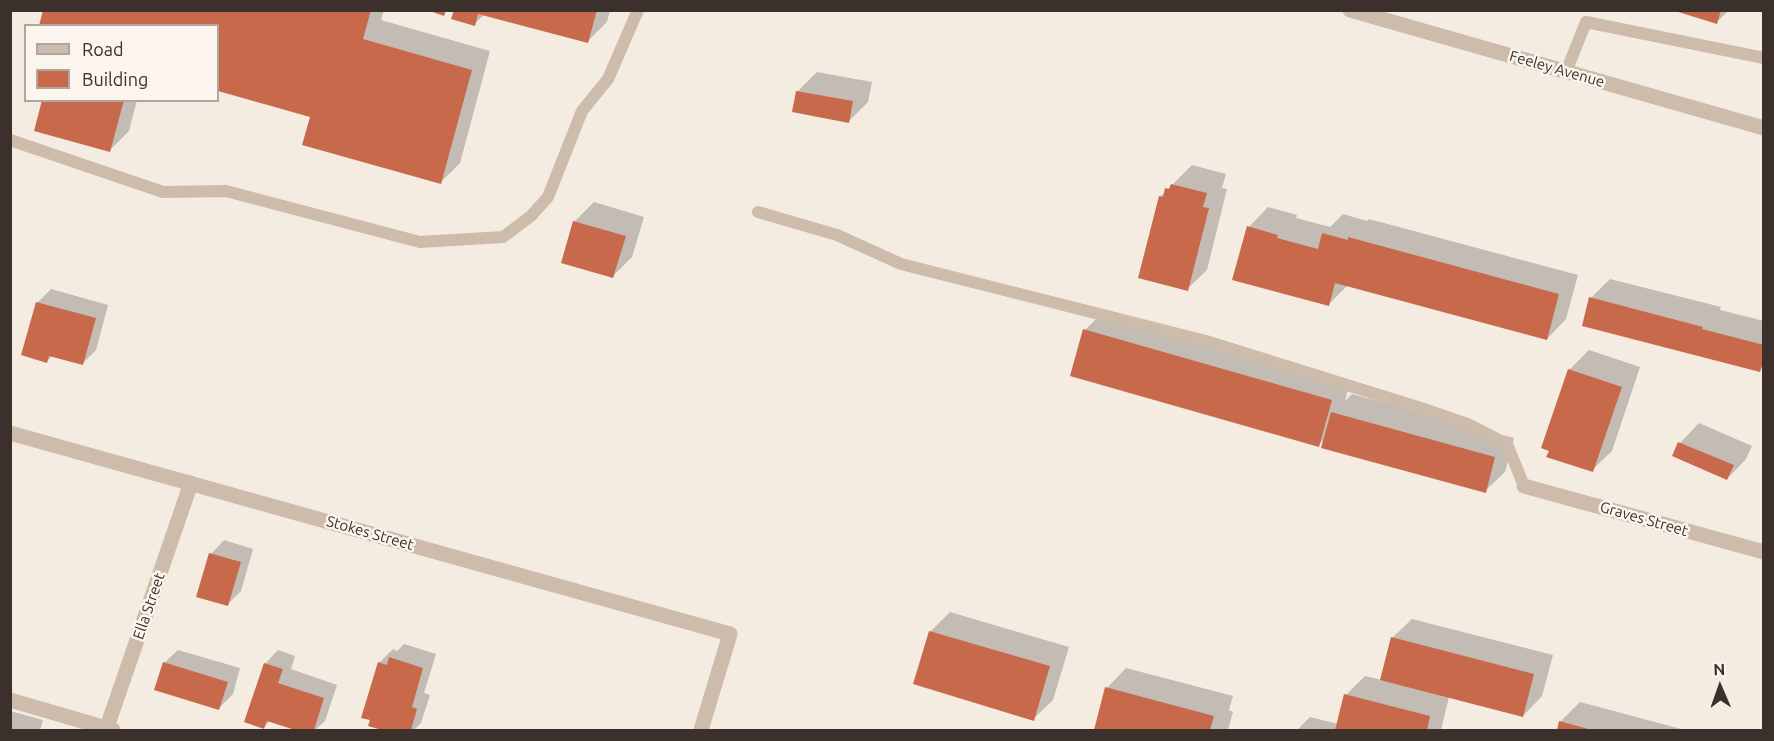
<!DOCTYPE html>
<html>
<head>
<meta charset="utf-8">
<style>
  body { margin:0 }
  #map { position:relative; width:1774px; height:741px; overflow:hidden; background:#f4ebe1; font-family:Ubuntu,sans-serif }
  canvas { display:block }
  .frame { position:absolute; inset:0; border:12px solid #3b302b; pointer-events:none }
  .legend { position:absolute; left:24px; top:24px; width:195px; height:78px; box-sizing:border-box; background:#fbf5ee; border:2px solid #aea6a0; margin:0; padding:8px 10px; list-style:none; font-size:18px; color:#3b302b }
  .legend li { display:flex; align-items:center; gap:12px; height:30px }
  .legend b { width:30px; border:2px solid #aea6a0 }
  .north { position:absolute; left:1690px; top:657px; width:60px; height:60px; -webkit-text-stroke:4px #fbf5ee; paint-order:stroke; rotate:358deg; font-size:16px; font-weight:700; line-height:24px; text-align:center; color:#3b302b }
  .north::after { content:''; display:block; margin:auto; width:21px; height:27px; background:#3b302b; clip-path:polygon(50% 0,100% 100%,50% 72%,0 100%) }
</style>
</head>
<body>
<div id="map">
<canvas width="1774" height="741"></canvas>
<div class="frame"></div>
<ul class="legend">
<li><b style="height:8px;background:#cdbbac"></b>Road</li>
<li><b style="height:16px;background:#c8694b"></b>Building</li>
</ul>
<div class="north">N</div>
</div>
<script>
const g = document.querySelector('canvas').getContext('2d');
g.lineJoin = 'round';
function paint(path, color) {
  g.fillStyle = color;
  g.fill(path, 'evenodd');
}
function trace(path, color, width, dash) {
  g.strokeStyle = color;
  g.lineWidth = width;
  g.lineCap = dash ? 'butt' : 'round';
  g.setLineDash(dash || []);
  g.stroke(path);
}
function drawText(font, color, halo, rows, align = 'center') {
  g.font = font + ' Ubuntu,sans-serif';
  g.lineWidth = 5;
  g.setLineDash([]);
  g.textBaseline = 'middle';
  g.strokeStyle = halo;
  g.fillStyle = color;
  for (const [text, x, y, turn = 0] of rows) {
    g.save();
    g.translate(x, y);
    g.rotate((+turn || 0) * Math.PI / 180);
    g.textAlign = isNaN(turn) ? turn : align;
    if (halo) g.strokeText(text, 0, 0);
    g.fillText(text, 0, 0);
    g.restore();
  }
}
paint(new Path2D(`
  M45,10H384L381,20L490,51L460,163L441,182L312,116L218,90V26Z
  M455,10H610L607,22L587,42L484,15L474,24Z
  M1675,10H1729L1716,23Z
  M817,72L872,82L868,102L849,121L797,92Z
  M43,100H137L129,131L110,150Z
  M1192,165L1226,174L1222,188L1227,189L1207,270L1187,289L1160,197Z
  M594,202L644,217L632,257L613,276L574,222Z
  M1268,207L1297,215L1296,218L1330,227L1343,214L1367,221L1369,219L1578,275L1566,319L1547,339L1348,285L1329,304L1249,227Z
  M1610,279L1721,307L1720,310L1764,321V366L1760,370L1591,298Z
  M51,289L108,305L96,350L82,364L53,355L47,361L37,303Z
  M1104,311L1350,381L1345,401L1352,394L1514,438L1505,472L1485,491L1326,438L1318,445L1085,330Z
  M1589,350L1640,367L1612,451L1592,470L1569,370Z
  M1699,423L1752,446L1746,459L1727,479L1674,455L1680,443Z
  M224,540L253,549L241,591L227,605L211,554Z
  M950,612L1069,647L1053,700L1033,719L915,683L931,631Z
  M1412,619L1553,655L1542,696L1523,716L1449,697L1441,730H1297L1310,717L1338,724L1346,695L1365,676L1382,680L1392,638Z
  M404,644L436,654L424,693L430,695L421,723L414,730H387L370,725L379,663L393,649L397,651Z
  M178,650L240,668L233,694L219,708L164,663Z
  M278,650L295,656L291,669L337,685L325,721L315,730H300L270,721L263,727L265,664Z
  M1126,668L1233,696L1229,710L1233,712L1228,730H1095L1107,688Z
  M1580,702L1685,730H1558L1560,722Z
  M10,711L43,720L40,730H10Z`), '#0003');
paint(new Path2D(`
  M43,10H371L363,39L472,70L441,184L302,145L310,117L218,91V26H39Z
  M427,10H446L444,16Z
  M454,10H597L588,43L478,14L475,26L451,19Z
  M1672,10H1721L1717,24Z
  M796,91L853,101L849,123L792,112Z
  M42,100H124L110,152L34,131Z
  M1171,184L1207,193L1203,207L1209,208L1188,291L1138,278L1159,196L1163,197L1165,188L1169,189Z
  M573,221L626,236L613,278L561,263Z
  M1247,226L1278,235L1277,238L1318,249L1322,233L1348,240V237L1559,294L1547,340L1335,283L1329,306L1232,280Z
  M1589,297L1703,327L1702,329L1764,345V358L1760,372L1582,326Z
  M36,302L96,318L83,365L49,356L47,363L21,355Z
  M1083,329L1332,400L1319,447L1070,376Z
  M1568,369L1622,387L1593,472L1546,457L1549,451L1541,448Z
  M1331,412L1495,457L1486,493L1321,448Z
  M1678,442L1734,465L1727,480L1672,456Z
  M209,553L241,562L228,606L196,597Z
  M929,631L1050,666L1034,721L913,684Z
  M1391,637L1534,674L1523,717L1380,680Z
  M389,657L423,668L412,707L417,709L411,730H382L368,726L370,720L361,718L378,662L387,665Z
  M163,662L228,682L219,710L154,690Z
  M264,663L283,669L278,683L324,698L314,730H295L267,721L264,729L244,722Z
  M1105,687L1214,716L1210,730H1094Z
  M1344,694L1430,716L1427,730H1335Z
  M1559,721L1592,730H1557Z`), '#c8694b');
trace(new Path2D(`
  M1566,72L1586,22L1764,58
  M10,140L163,192L226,191L420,242L503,237L531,216L548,197L582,111L608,79L638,10
  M758,212L837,235L901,264L1206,341L1424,409L1470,425L1507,444L1524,486`), '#cdbbac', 12);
trace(new Path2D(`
  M1350,10L1764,128
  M10,433L730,634L701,730
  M1524,486L1764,552
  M10,700L113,730
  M106,730L191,483`), '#cdbbac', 15);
drawText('15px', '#3b302b', '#fbf5ee', [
  ["Feeley Avenue",1557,69,16],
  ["Graves Street",1644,519,16],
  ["Stokes Street",370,533,16],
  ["Ella Street",149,606,-71]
]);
</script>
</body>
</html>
